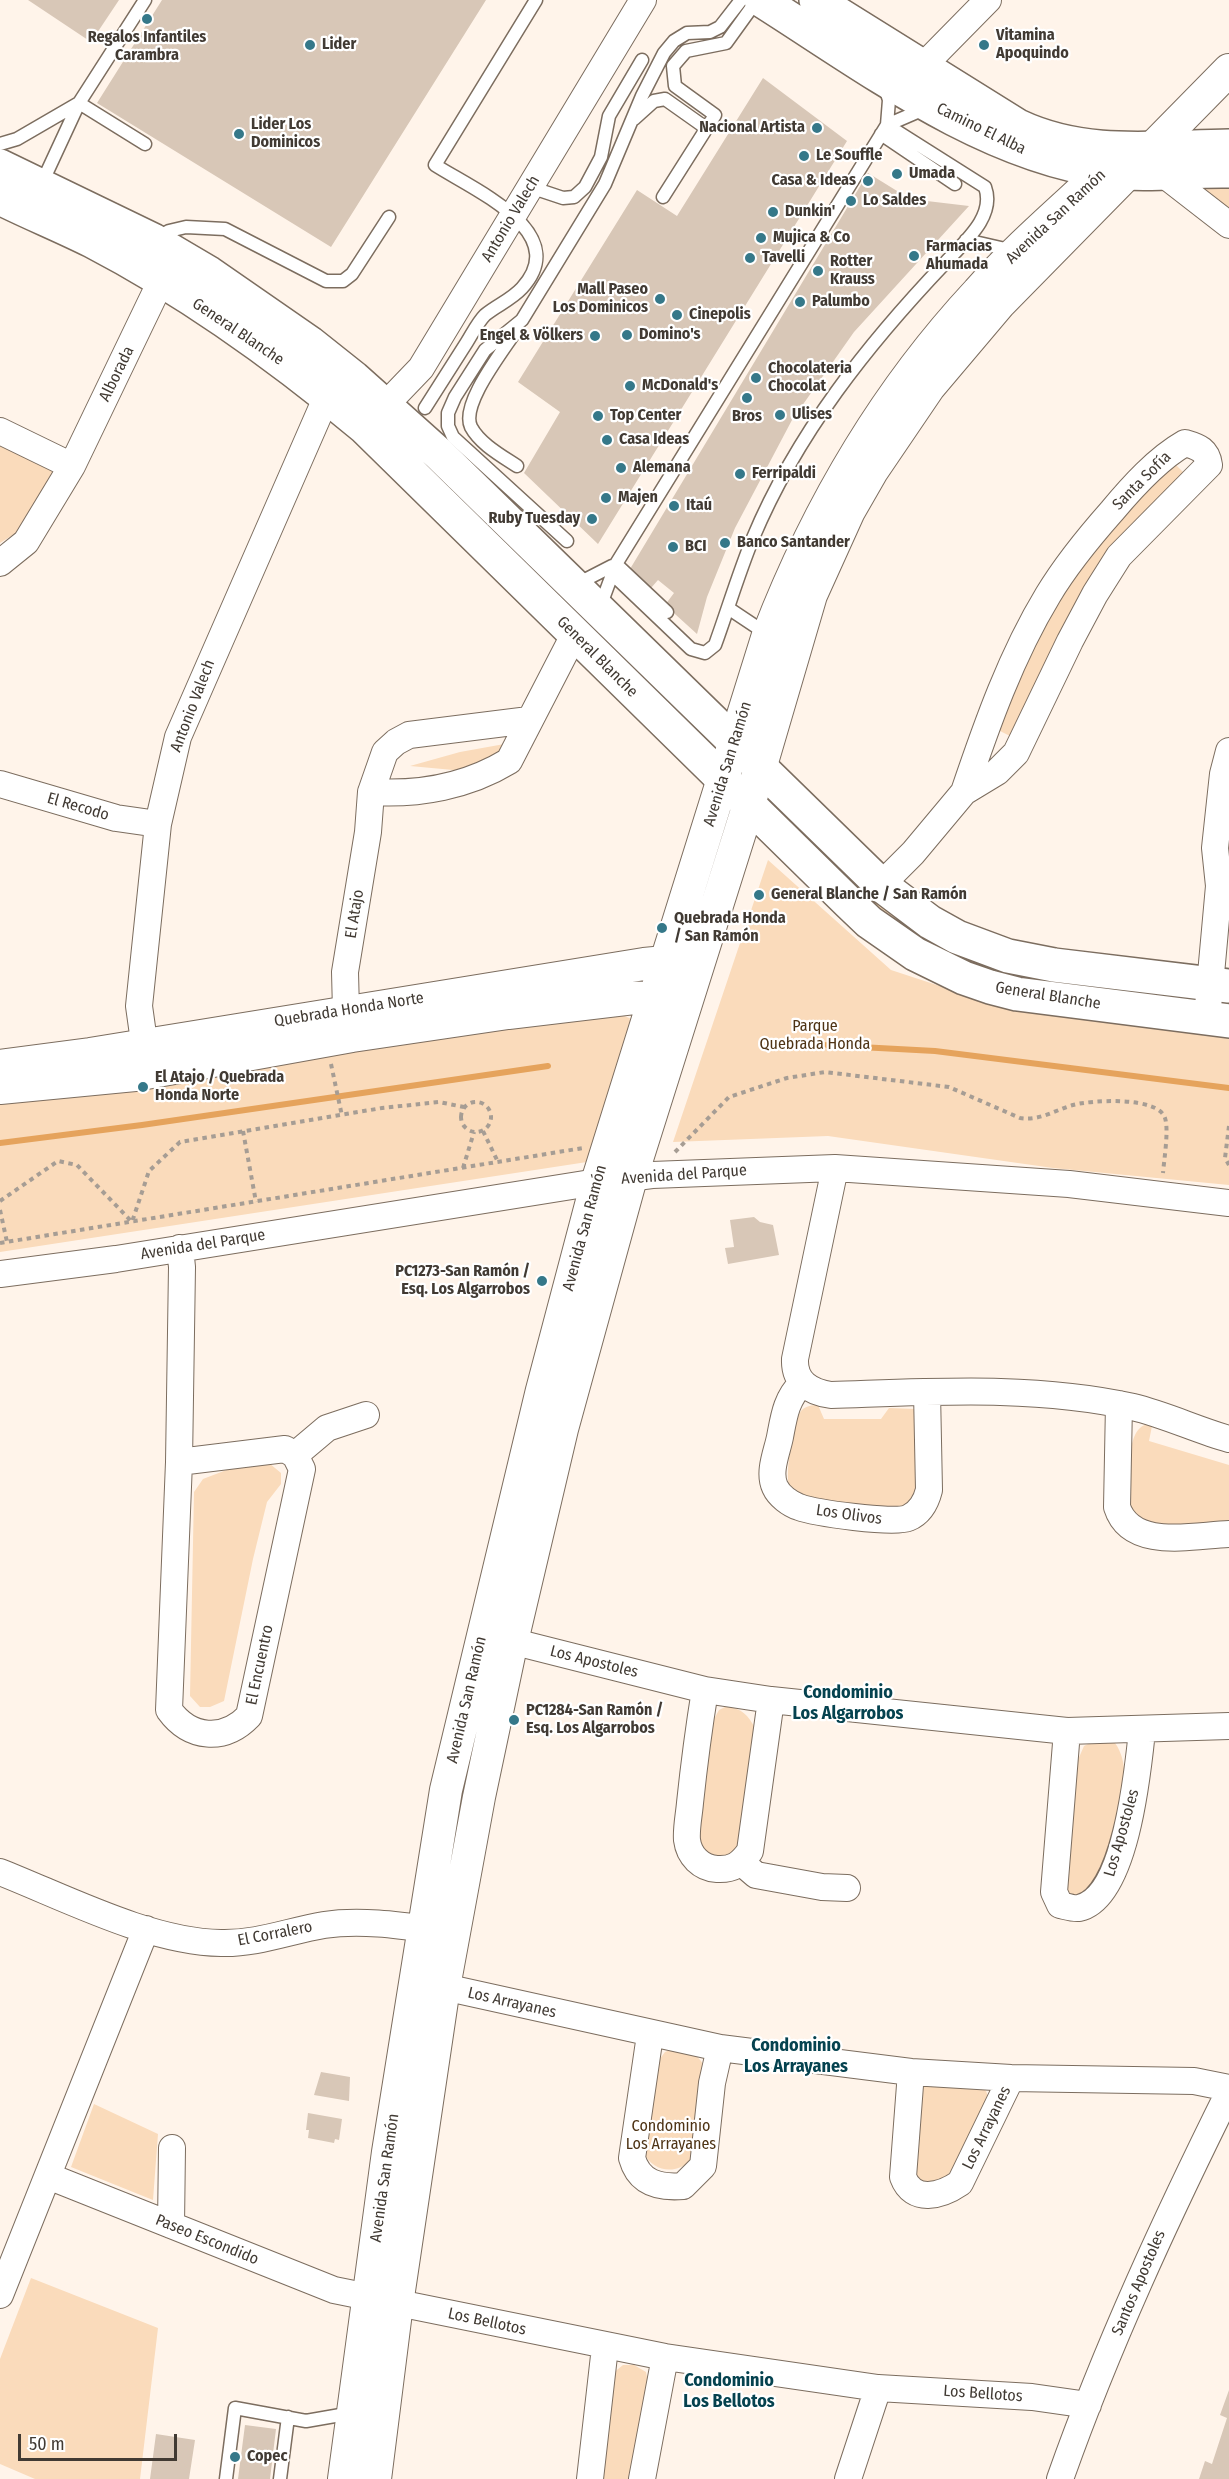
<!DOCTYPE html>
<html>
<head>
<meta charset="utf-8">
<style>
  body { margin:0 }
  #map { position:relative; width:1229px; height:2479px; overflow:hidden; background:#fff4ea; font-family:"Fira Sans Condensed",sans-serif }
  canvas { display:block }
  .scale { position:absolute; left:18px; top:2434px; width:159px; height:27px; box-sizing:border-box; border:3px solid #413a33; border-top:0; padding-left:8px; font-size:18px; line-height:21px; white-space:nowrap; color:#413a33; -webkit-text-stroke:4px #fff; paint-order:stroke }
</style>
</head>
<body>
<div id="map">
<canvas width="1229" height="2479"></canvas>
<div class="scale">50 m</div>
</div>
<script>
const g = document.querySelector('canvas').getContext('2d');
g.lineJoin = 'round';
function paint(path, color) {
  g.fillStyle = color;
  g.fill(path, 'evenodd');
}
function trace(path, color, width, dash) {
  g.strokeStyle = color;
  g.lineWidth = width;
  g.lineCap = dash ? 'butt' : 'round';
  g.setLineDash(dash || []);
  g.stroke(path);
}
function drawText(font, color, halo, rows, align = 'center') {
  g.font = font + ' "Fira Sans Condensed",sans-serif';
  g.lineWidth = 4.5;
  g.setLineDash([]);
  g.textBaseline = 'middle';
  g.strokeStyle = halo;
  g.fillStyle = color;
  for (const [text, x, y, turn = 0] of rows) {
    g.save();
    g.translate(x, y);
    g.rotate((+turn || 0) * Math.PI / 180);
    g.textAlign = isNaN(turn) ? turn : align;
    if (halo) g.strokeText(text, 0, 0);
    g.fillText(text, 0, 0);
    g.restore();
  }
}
paint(new Path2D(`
  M1229,183V218L1197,184Z
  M0,440L57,464L19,531L0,543Z
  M1170,459L1188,477L1112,555L1012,737L996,729L1022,658L1092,544Z
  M510,743L504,754L464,771L410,766L460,752Z
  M763,798L769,799L899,917L1190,996V1000L1007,979L963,965L894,927Z
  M768,860L891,970L1013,1010L1229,1036V1185L1053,1168L828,1136L673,1142Z
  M606,1008L636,1021L600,1160L0,1252V1104L86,1094Z
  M818,1405L824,1419H881L889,1408L916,1409L915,1492L905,1506L893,1510L808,1498L789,1485C785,1474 793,1420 801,1411C805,1406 812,1405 818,1405Z
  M1145,1425L1152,1426L1149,1441L1229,1465V1522L1160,1525L1146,1523L1129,1508C1130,1488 1124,1432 1145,1425Z
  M269,1463L281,1473V1484L267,1502L253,1559L224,1701L210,1707H200L190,1696L194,1492L203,1479L229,1469Z
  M727,1706C742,1709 748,1715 755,1728L741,1851L718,1860L694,1843L714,1719L719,1710Z
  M1094,1741L1115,1743C1142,1780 1105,1860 1087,1897H1072L1065,1885L1077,1762L1084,1746Z
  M672,2049C688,2052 699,2052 705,2069L691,2160C676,2175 653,2172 644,2153L659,2060L665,2052Z
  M927,2083L980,2086L986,2091L988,2096C978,2118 960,2171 939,2182C930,2187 921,2182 913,2177L919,2088Z
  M94,2104L158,2134L153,2200L71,2167Z
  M31,2278L158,2328L140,2479H35L0,2464V2359Z
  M623,2365H634L646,2372L648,2383L629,2479H599L612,2374Z`), '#fadbbb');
trace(new Path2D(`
  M785,1043L935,1051L1229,1088
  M0,1143L142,1125L548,1066`), '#e5a35c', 6);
paint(new Path2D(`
  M28,0H119L91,42Z
  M162,0H486L331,247L97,103Z
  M763,78L847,141L598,544L524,473L560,412L518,382L637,190L677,216Z
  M868,173L910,199L969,206L854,332L792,420L735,528L707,597L697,634L665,605L674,593L658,580L651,588L630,569Z
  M754,1217L760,1222L773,1225L779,1255L728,1264L725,1248L734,1247L730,1220Z
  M321,2072L350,2077L349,2101L314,2095Z
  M308,2113L342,2119L339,2140L335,2139L334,2143L308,2138L309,2130H306Z
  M1229,2390V2479H1199L1205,2461L1212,2464L1227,2418L1220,2415Z
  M245,2425L276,2429L270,2479H238Z
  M156,2434L195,2440L189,2479H150Z`), '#d8c7b7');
const service = new Path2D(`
  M79,103L145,144
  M634,119L654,101L665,99L706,128
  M887,125L924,109
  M881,134L955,184
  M0,144L17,139L79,103
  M41,185L79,103L145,0
  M530,187L563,198L574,197L585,187L601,157L609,116L642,60
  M663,197L715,115L675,86L673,66L686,51L726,43L757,0
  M157,238L169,231L186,227L225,229L326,281H343L352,274L389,217
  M966,240L1014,251
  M517,329C504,350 460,404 471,427C480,444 502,456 517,466
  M425,408C439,386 453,364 467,342C472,334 478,322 485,315C497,305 511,300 522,288C573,232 474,190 435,165L536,0
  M567,541L453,437L448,426V413L455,397L485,350L522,320L605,184L642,96L664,53L674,41L687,33L710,32L720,27L741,0
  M616,564L667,612
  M607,569L691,649L705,653L715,645C728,609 739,572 753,538C797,433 868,344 945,263C963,243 996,217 985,187L887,125
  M577,584L612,566
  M600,607L616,564L887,125L889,100L885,87
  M728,608L767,634
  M226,2479L235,2408L306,2421L352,2413
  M280,2479L288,2417`);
const minor = new Path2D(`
  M923,66L988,0
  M1162,173L1229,225
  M372,419L421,368L643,0
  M0,431L72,466
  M0,563L26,542L72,466L161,281
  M0,784L116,818L158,824
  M371,792C419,795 468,786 509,761L574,635
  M881,885L913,853L964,792L997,772L1016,753L1070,641L1095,594L1119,556L1209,465C1207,450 1199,447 1185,443C1157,459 1132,487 1112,511C1089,537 1066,565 1048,595C1011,656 987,724 964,792
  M1207,1018L1219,886L1215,848L1223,774L1229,751
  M351,1029L346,1011L345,972L368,832L371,792L385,752L396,742L409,735L529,720
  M147,1063L139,1006L158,824L178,737L327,396
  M835,1168L795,1359C794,1382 810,1392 831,1395C931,1392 1034,1385 1133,1407C1166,1415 1197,1430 1229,1439
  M0,1274L116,1259L597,1182L652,1175L835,1168L1069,1184L1229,1203
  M802,1383C786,1399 784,1416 780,1437C777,1452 768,1472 775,1487C779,1496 790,1504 799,1507C815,1513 894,1524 908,1518C920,1513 926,1502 929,1490L927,1392
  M1119,1404L1117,1507C1131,1551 1194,1535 1229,1534
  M295,1455L327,1428L366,1415
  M179,1462L285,1449L295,1455L302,1469L249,1716C224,1742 190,1739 169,1710L179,1462L182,1267L180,1248
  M495,1637L705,1690L771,1700L1067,1731L1229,1726
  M705,1690C699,1727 694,1765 690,1803C689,1815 686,1829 687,1840C689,1856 701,1868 717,1869C733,1870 741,1864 750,1851L771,1700
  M1067,1731L1054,1892L1060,1905C1065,1906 1074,1909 1079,1908C1126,1898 1138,1769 1142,1731
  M742,1863L756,1875L822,1887L847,1888
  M0,1872C66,1898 150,1942 221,1943C257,1944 289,1931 324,1925C362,1919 405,1926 442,1931
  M444,1987L720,2048L911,2072L1011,2078L1194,2081L1229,2088
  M650,2035L632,2158C639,2183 659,2188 683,2186L703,2166L712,2083L720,2048
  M911,2072L903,2177C913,2204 941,2196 960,2183L1011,2078
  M48,2176L334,2290L665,2357L878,2388L1032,2397L1088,2405
  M171,2225L172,2148
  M0,2295L146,1929
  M590,2479L605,2347
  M642,2479L665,2357
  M848,2479L878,2388
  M1060,2479C1107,2346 1166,2219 1229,2092`);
const tertiary = new Path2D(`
  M0,1066L90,1054L644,964L665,962L684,968
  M0,1088L135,1075L352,1036L508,1013L634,998L656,997L676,1001
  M344,2479L388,2152L446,1790L542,1390L597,1182L768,635C817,508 885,392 978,292C1012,253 1051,219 1089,184
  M375,2479L397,2304L444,1987L479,1797L512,1641L562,1429L631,1178L760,769L811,595L849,511L872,471L929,387L1000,303L1229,70`);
const secondary = new Path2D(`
  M761,0C864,65 983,155 1106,171C1147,177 1188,170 1229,171
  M816,0L1018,126C1086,158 1156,147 1229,146
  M0,166L153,240L209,273L310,343L354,378L439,454L881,885L930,922L957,937L1008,956L1054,965L1229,986
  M0,198C30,213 62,226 92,241C190,292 280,357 364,427L849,903L869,922L915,954L964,978L990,987L1017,994L1229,1021`);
trace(service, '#7c6d5f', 15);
trace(minor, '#7c6d5f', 28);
trace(tertiary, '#7c6d5f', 34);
trace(secondary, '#7c6d5f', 36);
trace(new Path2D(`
  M331,1064L342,1116
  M461 1117a15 15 0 1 1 30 0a15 15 0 1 1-30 0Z
  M1229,1126L1225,1158L1229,1165
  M243,1131L256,1202
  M483,1131L498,1162
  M675,1152L729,1097L787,1078L825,1072L949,1087L1020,1118C1040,1121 1055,1110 1073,1105C1091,1100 1158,1096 1165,1118C1169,1130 1164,1160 1163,1173
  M463,1168L474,1132
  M0,1201L58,1161L77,1165L132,1222L149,1171L180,1142L382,1108L439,1102L464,1107
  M0,1210L7,1242
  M0,1243L583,1148`), '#a69d94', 4, [4.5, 4.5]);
trace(service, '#fff', 12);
trace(minor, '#fff', 26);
trace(tertiary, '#fff', 32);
trace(secondary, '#fff', 33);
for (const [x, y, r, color] of [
  [147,19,6,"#357889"],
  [310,45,6,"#357889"],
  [984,45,6,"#357889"],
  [817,128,6,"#357889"],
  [239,134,6,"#357889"],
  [804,156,6,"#357889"],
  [897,174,6,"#357889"],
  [868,181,6,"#357889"],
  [851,201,6,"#357889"],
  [773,212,6,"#357889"],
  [761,238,6,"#357889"],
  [914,256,6,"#357889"],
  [750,258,6,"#357889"],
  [818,271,6,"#357889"],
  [660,299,6,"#357889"],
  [800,302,6,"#357889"],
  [677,315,6,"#357889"],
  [627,335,6,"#357889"],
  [595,336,6,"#357889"],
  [756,378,6,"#357889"],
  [630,386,6,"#357889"],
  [747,398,6,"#357889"],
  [780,415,6,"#357889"],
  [598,416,6,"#357889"],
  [607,440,6,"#357889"],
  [621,468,6,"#357889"],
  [740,474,6,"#357889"],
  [606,498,6,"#357889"],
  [674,506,6,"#357889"],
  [592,519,6,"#357889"],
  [725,543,6,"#357889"],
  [673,547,6,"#357889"],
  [759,895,6,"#357889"],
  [662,928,6,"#357889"],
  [143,1087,6,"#357889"],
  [542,1281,6,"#357889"],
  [514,1720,6,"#357889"],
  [235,2457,6,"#357889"]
]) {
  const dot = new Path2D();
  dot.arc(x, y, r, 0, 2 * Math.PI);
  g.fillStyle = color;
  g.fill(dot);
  trace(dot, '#fff', 2);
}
drawText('bold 16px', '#413a33', '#fff', [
  ["Vitamina",996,36],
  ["Apoquindo",996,54],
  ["Regalos Infantiles",147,38,"center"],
  ["Carambra",147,56,"center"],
  ["Lider",322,45],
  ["Lider Los",251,125],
  ["Dominicos",251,143],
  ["Nacional Artista",805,128,"right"],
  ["Le Souffle",816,156],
  ["Umada",909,174],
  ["Casa & Ideas",856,181,"right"],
  ["Lo Saldes",863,201],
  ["Dunkin'",785,212],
  ["Mujica & Co",773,238],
  ["Farmacias",926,247],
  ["Ahumada",926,265],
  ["Tavelli",762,258],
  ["Rotter",830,262],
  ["Krauss",830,280],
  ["Mall Paseo",648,290,"right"],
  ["Los Dominicos",648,308,"right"],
  ["Palumbo",812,302],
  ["Cinepolis",689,315],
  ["Domino's",639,335],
  ["Engel & Völkers",583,336,"right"],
  ["Chocolateria",768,369],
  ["Chocolat",768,387],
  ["McDonald's",642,386],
  ["Ulises",792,415],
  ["Top Center",610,416],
  ["Bros",747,417,"center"],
  ["Casa Ideas",619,440],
  ["Alemana",633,468],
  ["Ferripaldi",752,474],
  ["Majen",618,498],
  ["Itaú",686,506],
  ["Ruby Tuesday",580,519,"right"],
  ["Banco Santander",737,543],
  ["BCI",685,547],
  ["General Blanche / San Ramón",771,895],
  ["Quebrada Honda",674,919],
  ["/ San Ramón",674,937],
  ["El Atajo / Quebrada",155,1078],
  ["Honda Norte",155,1096],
  ["PC1273-San Ramón /",530,1272,"right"],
  ["Esq. Los Algarrobos",530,1290,"right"],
  ["PC1284-San Ramón /",526,1711],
  ["Esq. Los Algarrobos",526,1729],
  ["Copec",247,2457]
], 'left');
drawText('16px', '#413a33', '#fff', [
  ["Camino El Alba",981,129,26],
  ["Avenida San Ramón",1056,217,-43],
  ["Antonio Valech",511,219,-59],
  ["General Blanche",238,332,34],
  ["Alborada",117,374,-64],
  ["Santa Sofía",1142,481,-45],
  ["General Blanche",597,657,45],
  ["Antonio Valech",193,706,-69],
  ["Avenida San Ramón",728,764,-73],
  ["El Recodo",78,807,16],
  ["El Atajo",355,914,-81],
  ["General Blanche",1048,996,9],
  ["Quebrada Honda Norte",349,1010,-9],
  ["Avenida del Parque",684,1175,-4],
  ["Avenida San Ramón",585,1228,-75],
  ["Avenida del Parque",203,1245,-9],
  ["Los Olivos",849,1515,8],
  ["Los Apostoles",594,1662,14],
  ["El Encuentro",260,1665,-78],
  ["Avenida San Ramón",467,1700,-77],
  ["Los Apostoles",1122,1833,-74],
  ["El Corralero",275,1934,-11],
  ["Los Arrayanes",512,2003,13],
  ["Los Arrayanes",987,2128,-64],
  ["Avenida San Ramón",385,2178,-82],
  ["Paseo Escondido",207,2240,22],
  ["Santos Apostoles",1139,2283,-67],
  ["Los Bellotos",487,2322,12],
  ["Los Bellotos",983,2394,4]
]);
drawText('16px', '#4e3314', '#fff', [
  ["Parque",815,1027],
  ["Quebrada Honda",815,1045],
  ["Condominio",671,2127],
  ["Los Arrayanes",671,2145]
]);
drawText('bold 18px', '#05424f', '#fff', [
  ["Condominio",848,1693],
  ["Los Algarrobos",848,1714],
  ["Condominio",796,2046],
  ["Los Arrayanes",796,2067],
  ["Condominio",729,2381],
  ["Los Bellotos",729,2402]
]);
</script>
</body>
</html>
